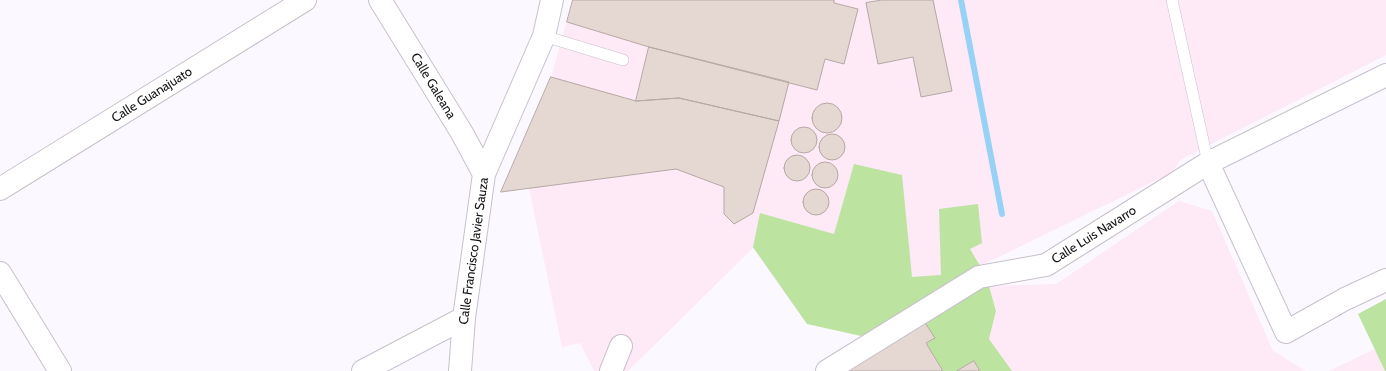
<!DOCTYPE html>
<html>
<head>
<meta charset="utf-8">
<style>
  body { margin:0 }
  canvas { display:block; background:#fcf8ff }
</style>
</head>
<body>
<canvas width="1386" height="371"></canvas>
<script>
const g = document.querySelector('canvas').getContext('2d');
g.lineJoin = 'round';
function paint(path, color) {
  g.fillStyle = color;
  g.fill(path, 'evenodd');
}
function trace(path, color, width, dash) {
  g.strokeStyle = color;
  g.lineWidth = width;
  g.lineCap = dash ? 'butt' : 'round';
  g.setLineDash(dash || []);
  g.stroke(path);
}
function drawText(font, color, halo, rows, align = 'center') {
  g.font = font + ' Cabin,sans-serif';
  g.lineWidth = 3;
  g.setLineDash([]);
  g.textBaseline = 'middle';
  g.strokeStyle = halo;
  g.fillStyle = color;
  for (const [text, x, y, turn = 0] of rows) {
    g.save();
    g.translate(x, y);
    g.rotate((+turn || 0) * Math.PI / 180);
    g.textAlign = isNaN(turn) ? turn : align;
    if (halo) g.strokeText(text, 0, 0);
    g.fillText(text, 0, 0);
    g.restore();
  }
}
paint(new Path2D(`
  M573,0H1386V55L1180,160L1173,172L980,266L807,324L753,248L628,371H594L580,343L562,347L529,188L501,192L551,77Z
  M1179,201L1212,211L1273,351L1306,371H1012L989,339L996,311L989,286L1056,284Z
  M1375,349L1385,371H1329Z`), '#fee9f7');
paint(new Path2D(`
  M854,164L902,175L912,277L941,275L939,209L978,204L982,243L970,249L980,266L870,338L807,324L753,247L760,213L834,234Z
  M978,285L989,286L996,311L989,339L1012,371H980L974,361L957,371H943L926,343L934,338L924,321Z
  M1386,299V371H1385L1358,314Z`), '#bde3a1');
trace(new Path2D(`
  M961,0L1002,214`), '#97d2f6', 6);
const building = new Path2D(`
  M573,0H834V3L858,9L844,64L825,59L817,90L649,47L567,22Z
  M882,0H933L952,91L921,97L913,57L878,64L866,3Z
  M649,47L789,82L779,121L679,98L636,101Z
  M551,77L636,101L679,98L779,121L753,213L734,224L724,214V187L676,169L501,192Z
  M812 118a15 15 0 1 1 30 0a15 15 0 1 1-30 0Z
  M791 140a13 13 0 1 1 26 0a13 13 0 1 1-26 0Z
  M819 147a13 13 0 1 1 26 0a13 13 0 1 1-26 0Z
  M784 168a13 13 0 1 1 26 0a13 13 0 1 1-26 0Z
  M812 175a13 13 0 1 1 26 0a13 13 0 1 1-26 0Z
  M803 202a13 13 0 1 1 26 0a13 13 0 1 1-26 0Z
  M924,321L935,338L926,343L943,371H844Z
  M974,361L980,371H957Z`);
paint(building, '#e5d8d3');
trace(building, '#b5a9a4', 1);
const lane = new Path2D(`
  M1172,0L1208,163
  M544,36L623,60`);
const street = new Path2D(`
  M380,0L462,133L484,174
  M1208,163L1286,332L1345,299L1386,280
  M0,189L305,0
  M0,273L60,371
  M363,371L464,318
  M460,371L464,318L484,174L544,36L552,0
  M611,371L621,346
  M827,371L979,277L1046,265L1208,163L1386,75`);
trace(lane, '#c8c1cc', 12);
trace(street, '#c8c1cc', 24);
trace(lane, '#fff', 11);
trace(street, '#fff', 22);
drawText('13px', '#141115', '#fff', [
  ["Calle Galeana",433,86,59],
  ["Calle Guanajuato",152,95,-32],
  ["Calle Luis Navarro",1094,235,-32],
  ["Calle Francisco Javier Sauza",474,251,-82]
]);
</script>
</body>
</html>
